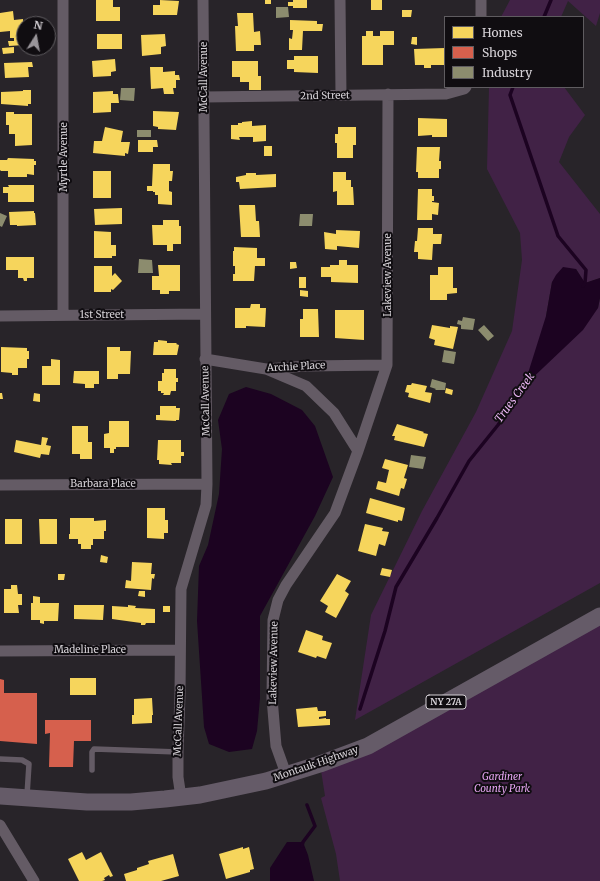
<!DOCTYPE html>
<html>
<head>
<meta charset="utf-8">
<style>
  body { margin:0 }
  #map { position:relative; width:600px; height:881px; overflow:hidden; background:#282429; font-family:Merriweather,serif }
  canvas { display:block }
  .legend { position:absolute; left:444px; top:16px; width:140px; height:72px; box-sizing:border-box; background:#100d11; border:1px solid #5f5c60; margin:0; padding:5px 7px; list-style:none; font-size:12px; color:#d6d2d7 }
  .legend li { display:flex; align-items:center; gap:8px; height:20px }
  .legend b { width:20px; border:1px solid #5f5c60 }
  .north { position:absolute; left:16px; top:16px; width:40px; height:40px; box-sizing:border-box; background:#100d11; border:1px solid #5f5c60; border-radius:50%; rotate:11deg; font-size:11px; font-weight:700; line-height:16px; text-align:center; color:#d6d2d7 }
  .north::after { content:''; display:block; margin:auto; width:14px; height:18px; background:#99959a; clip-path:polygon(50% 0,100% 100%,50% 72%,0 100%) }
</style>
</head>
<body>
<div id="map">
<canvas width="600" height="881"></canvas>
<ul class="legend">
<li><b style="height:11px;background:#f6d55c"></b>Homes</li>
<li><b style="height:11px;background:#d6604d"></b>Shops</li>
<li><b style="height:11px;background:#8c8c6e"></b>Industry</li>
</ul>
<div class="north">N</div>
</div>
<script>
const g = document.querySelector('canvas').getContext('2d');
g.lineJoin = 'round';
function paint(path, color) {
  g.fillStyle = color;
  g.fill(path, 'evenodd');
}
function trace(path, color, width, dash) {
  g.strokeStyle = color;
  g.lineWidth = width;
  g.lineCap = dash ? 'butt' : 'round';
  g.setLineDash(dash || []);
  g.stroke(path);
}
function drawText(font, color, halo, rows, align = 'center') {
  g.font = font + ' Merriweather,serif';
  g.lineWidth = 4;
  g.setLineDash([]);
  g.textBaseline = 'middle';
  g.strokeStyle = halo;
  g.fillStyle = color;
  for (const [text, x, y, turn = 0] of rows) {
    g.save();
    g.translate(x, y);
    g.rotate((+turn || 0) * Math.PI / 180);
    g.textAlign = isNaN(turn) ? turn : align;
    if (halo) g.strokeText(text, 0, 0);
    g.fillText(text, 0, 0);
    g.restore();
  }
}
paint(new Path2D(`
  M510,0H600V13L596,26L568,1L561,17H501Z
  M489,87H564L585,115L569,137L559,162L600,214V278L585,283L576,269L552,282L546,316L598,308L600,298V583L355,720L371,615L422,511L476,412L512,331L522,260L520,233L487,169Z
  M600,616V881H340L336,854L321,798L325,796L320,764Z`), '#412246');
paint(new Path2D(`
  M563,267L576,269L585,283L600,278V298L598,308L583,330L524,386L546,316L552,282L556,275Z
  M246,387L271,394L302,410L315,426L333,477L315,516L260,616V698L257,731L252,749L229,752L209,744L204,727L197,621L199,566L208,545L219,494L222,449L218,420L229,394Z
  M287,842H303L308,855L314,881H270V868Z`), '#1c0321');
paint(new Path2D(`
  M96,0H113V7H120V21H96Z
  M160,0L179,1L177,15H153V5H160Z
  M265,0H271V4H265Z
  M293,0H307V8H293V6H288V2H293Z
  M371,0H382V10H371Z
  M402,10H412L411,17H402Z
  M13,11L14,20L23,19L24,45L9,46L8,41H14V38H10V31L0,32V13Z
  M237,13H253L254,32L260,31L261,45H254V51H236L235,26H238Z
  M290,20L317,21V24H323L322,31H303L302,50H289V38L292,39L293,30H290Z
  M366,31H373V36H380V31H394V45H383V65H362V36H366Z
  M97,34H122V49H97Z
  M165,34L166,46L161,47V54L142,56L141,35Z
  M412,37H417V45L411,44Z
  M14,47V53L3,54L2,48Z
  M445,48V65H431V68H424V65H415L414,49Z
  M294,56H318V73L294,72V69H287V60H294Z
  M115,59L116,71L111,72V76L93,77L92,61Z
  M232,61H258V76H261V90H249V82H240V77H232Z
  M32,62L33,67H28L29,77L5,78L4,63Z
  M150,67H163V72L175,71V75H179L180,80H176V88H173L174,94H164L163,88L151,89Z
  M23,90H31V104H28V106L1,104V92L23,91Z
  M113,91V94H118L119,103H111V112L93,113V92Z
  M153,111L179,112L176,130L158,129V127L153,126Z
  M6,112H14V114H32V145L15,146V134H9V125H6Z
  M418,118L447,119V137H432V135L418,136Z
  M252,121V126L266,125V141L253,142V137H239L240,140L231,139V125H238V123H242V122Z
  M105,127L123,131L121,142H130L128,154L125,153V156L93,153L94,141H102Z
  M338,127H356V145H353V158H337V143H335V134H338Z
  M138,140H157L158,147H153V152H138Z
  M264,146H272V156H264Z
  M417,147H440L439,161H441V169H439V178H418V172H416Z
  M8,158L34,159V161H36V165H34V175L27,174V177H8V171H1L0,170V160H7Z
  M153,164H170V171H173L172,181H169V191L172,192V205L158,204V195H155V192H153V191H147V186H152Z
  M93,171H111V198H93Z
  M333,172H346V180H351V187H353L354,205H337V191L333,192Z
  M246,173H256V175L276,174V187L240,189L239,182H236V177L246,175Z
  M8,185H34V202H8V193H3V187H9Z
  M418,189H432V196H434V201H432V202L439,203L438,215L432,214V220H417Z
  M239,205H255L256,221H259L260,237H241Z
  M122,208V224L95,225L94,209Z
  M34,211V213H35L36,225L17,226V225H10L9,212Z
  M163,220H179V226H181V244H173V251H167V245H153L152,225H163Z
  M418,228H433V234H442L441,244H433L432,260L418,259V252H414L415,241H417Z
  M336,230L360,231L359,248L337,246V250L325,249L324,232L336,234Z
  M94,231L111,232V245H116V256H112V258H94Z
  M234,247L257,248V258H265V266H255L254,281H233V274H235V266H233V251H234Z
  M6,257H34V278H27V281H24L23,278H18V270H6Z
  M339,260H347V265H358V283L331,282V277H321V267H330V265H339Z
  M290,262H296L297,268L290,269Z
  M158,265H180V291H169V294H160V290H152V276H159Z
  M94,266H112V276L115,273L122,281L113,290L111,289V292H94Z
  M438,267H453V288H457V293L447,294V300H430V275H438Z
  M299,277H306V288H299Z
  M300,290L308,291V297L300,296Z
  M251,304H260V308H266L265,327L246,326V328H235V308H250Z
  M303,309H318L319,337H300V319H303Z
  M335,310H364V340L335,338Z
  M432,325L450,328V326L458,327L453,349L434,345L435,340L429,338Z
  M158,340L167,341V343H177L176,344L179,345L177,355H153L154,342H158Z
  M1,347L27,348V351H29V359H27V368H18V375H12V373L1,372Z
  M107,347H120V351H131L130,374H118V379H107Z
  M51,359L60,360V385H42V366H51Z
  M164,369H176V378H178V382H176V391H171L170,395H163L164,393H161V391H158V381H162V373H164Z
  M74,371H99V384H94V388H85V384L73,383Z
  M412,383L427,386L425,392L432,393L430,403L408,397L409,393L405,392L407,385H411Z
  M446,388L453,390L452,395L445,393Z
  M0,393H2L3,399H0Z
  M34,393L40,394V402L33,401Z
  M160,406H176V408H180L179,420H176V421L156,420V415H160Z
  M109,421H129V447H116V449H114V453H110V448H104V434L109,433Z
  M397,424L424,432L423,433L428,434L424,447L394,440L395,436H392Z
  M72,426H88V442H92V459H80V454H72Z
  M42,437L48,438L46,445L51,446L49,455L41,454L40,458L14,452L16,440L41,445Z
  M158,440H181V452H184V456H181V463H171L172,465L159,464V460H157Z
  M385,459L408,465L404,478L407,479L404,489L401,488L399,496L376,489L378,481L386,483L389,470L382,468Z
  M370,498L405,508L402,521L398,520V522L366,513Z
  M147,508H165V520H168V533H164V539L147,538Z
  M70,518H94V521L106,520V531H104V539H93V545H91V549H81V544H78V539H69V534H70Z
  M5,519H22V544H5Z
  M39,519H57V544H40Z
  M365,524L383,528L382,531L389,532L385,546L379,544L376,556L358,551Z
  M101,555L108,557L107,563L100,562Z
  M132,562L152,563L151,574H155L154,579L152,578L151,590L125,588L126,580L131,581Z
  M382,568L392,570L390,577L380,575Z
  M58,574H65L64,580H58Z
  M337,574L351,581L345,591L349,594L336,618L325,612L328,606L320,601Z
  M11,585H17L18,594H22V605H18L19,613H4V589H11Z
  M139,591H145V597L138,596Z
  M33,596L40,597V603H59L58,621H44V624L40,623V620H31V603H33Z
  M74,605H104L103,620L74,619Z
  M128,605L136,606L135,608L155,609V623H146L145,625H141V623L112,619V606L128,607Z
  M163,606H170V612H163Z
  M306,630L323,636L322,640L332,643L326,659L317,656L316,658L298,652Z
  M70,678H96V695H70Z
  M152,698L153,715H152V723L132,724V715H134V699Z
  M317,707L318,711H326V716L319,717V719L326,718V719H330V725L298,727L296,709Z
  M243,847V849L249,847L254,869L250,870V872L226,879L219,854Z
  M82,852L86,860L101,852L113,876L110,877L109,875L104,878L105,880L102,881H79L68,859Z
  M173,854L179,876L161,881H126L124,874L137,870V868L149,864L148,861Z`), '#f6d55c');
paint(new Path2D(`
  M0,679L4,680V693H37V744L0,741Z
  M45,720H91V741H74L73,767H49L50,733L45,734Z`), '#d6604d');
paint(new Path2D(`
  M276,7H288L289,17L276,18Z
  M121,88H135L134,101L120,100Z
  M137,130H151V137H137Z
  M0,213L7,216L2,227L0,226Z
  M300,214H313L312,226H299Z
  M139,259L152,260L153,273H138Z
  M463,317L475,319L473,330L461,329V325L457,324L458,320L462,321Z
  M484,325L494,336L488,341L478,330Z
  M444,350L456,352L454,364L442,362Z
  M432,379L446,383L445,390H435L436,389L430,387Z
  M411,455L426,457L423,469L409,467Z`), '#8c8c6e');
trace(new Path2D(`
  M544,17L551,0
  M513,87L510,95L558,236L586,270L585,283L583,286
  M360,709L385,631L396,587L437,518L469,461L498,425L527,383
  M302,846L303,842L315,826L307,805`), '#1c0321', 3.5);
trace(new Path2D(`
  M0,759L22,760L29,764L27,795
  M92,770V752L94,749L178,752`), '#645b65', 5.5);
trace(new Path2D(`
  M63,0V315
  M340,0L341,95
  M481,0V17
  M204,97L446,94L464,89L466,87
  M0,316L205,314
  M205,359L266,369L306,366L387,365
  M266,369L306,386L334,413L358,451L335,513L286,585L278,600L273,620L272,698L276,746L286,774
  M358,451L387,365L388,94
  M0,485L207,484
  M0,651L180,650
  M181,797L178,777V752L180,694L181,589L206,505L207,484L203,0
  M0,825L34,881`), '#645b65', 11);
trace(new Path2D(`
  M0,796L87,802H131L165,799L200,795L266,781L320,764L368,746L600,616`), '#655b68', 17);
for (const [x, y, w] of [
  [446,702,40]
]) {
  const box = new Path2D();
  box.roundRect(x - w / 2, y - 7, w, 14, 3);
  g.fillStyle = '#100d11';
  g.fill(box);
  trace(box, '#d6d2d7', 1);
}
drawText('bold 9px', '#d6d2d7', null, [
  ["NY 27A",446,702]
]);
drawText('10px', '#d6d2d7', '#100d11', [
  ["McCall Avenue",204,77,-90],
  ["2nd Street",325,96,-1],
  ["Myrtle Avenue",64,157,-90],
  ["Lakeview Avenue",388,275,-90],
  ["1st Street",102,315],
  ["Archie Place",296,367,-3],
  ["McCall Avenue",206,401,-91],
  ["Barbara Place",103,484],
  ["Madeline Place",90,650],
  ["Lakeview Avenue",274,663,-89],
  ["McCall Avenue",179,721,-88],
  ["Montauk Highway",316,764,-19]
]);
drawText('italic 10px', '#e6a5f2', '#100d11', [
  ["Gardiner",502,777],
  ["County Park",502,789]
]);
drawText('italic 11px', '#edb8f6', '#100d11', [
  ["Trues Creek",515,398,-54]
]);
</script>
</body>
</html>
